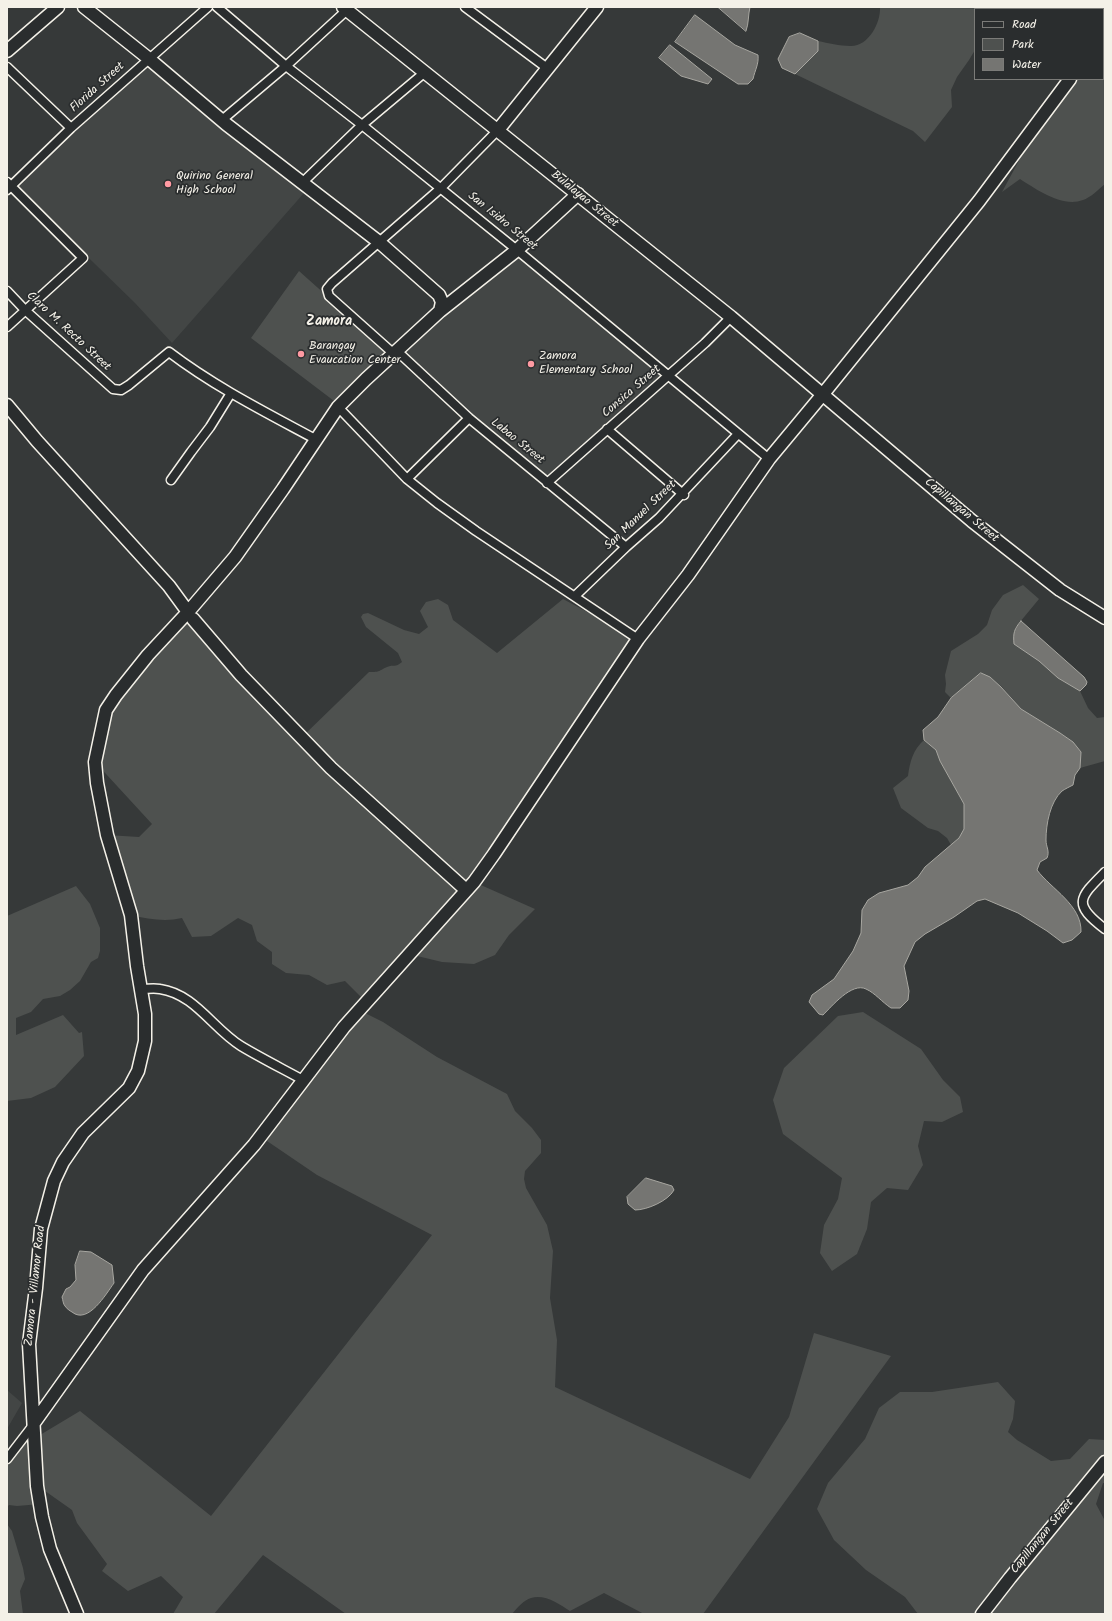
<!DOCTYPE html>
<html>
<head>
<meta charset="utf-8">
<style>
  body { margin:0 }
  #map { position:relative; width:1112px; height:1621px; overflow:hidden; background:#363939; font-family:Kalam,sans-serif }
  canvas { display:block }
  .frame { position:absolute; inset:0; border:8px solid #f4f1e8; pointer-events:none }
  .legend { position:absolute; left:974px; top:8px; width:130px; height:72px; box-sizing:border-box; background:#2a2d2e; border:1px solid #7b7b78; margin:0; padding:5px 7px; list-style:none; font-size:12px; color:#f4f1e8 }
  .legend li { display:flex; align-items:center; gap:8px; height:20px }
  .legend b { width:20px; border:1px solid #7b7b78 }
</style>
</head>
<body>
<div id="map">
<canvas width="1112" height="1621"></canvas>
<div class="frame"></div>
<ul class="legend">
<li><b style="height:5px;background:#2a2d2e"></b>Road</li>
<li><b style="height:11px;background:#4e514f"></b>Park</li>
<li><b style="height:11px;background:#757572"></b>Water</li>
</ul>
</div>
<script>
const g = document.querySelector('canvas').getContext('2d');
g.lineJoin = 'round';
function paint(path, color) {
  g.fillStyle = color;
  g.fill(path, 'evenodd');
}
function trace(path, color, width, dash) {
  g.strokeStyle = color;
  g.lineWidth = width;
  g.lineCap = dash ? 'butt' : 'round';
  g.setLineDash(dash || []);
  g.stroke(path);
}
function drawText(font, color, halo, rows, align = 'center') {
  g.font = font + ' Kalam,sans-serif';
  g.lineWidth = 3.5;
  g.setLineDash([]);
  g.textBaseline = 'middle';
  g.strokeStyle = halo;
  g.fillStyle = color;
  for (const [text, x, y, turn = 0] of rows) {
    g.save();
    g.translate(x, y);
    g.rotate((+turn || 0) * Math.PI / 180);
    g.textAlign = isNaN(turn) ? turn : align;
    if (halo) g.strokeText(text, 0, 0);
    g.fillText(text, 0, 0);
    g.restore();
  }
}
paint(new Path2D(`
  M146,64L213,122L304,193L172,343L135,303L17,188Z
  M517,250L667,376L547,483L397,351Z
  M7,1390L22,1403L7,1429Z`), '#434645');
paint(new Path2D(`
  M880,7H974L975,50L969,60L957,77L951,90L952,107L925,142L913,131L795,74L818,51V41C828,43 840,46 850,46C868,47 881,23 880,7Z
  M1105,33V184C1099,189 1090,198 1083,200C1062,208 1036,189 1020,179L1002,192L1042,118L1070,79H1103V36Z
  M299,271L392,354L342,407L251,338Z
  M1023,585L1039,599L1015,628L1014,644L1039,661L1058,678L1080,691L1088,708L1097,718L1105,717V761L1080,768L1081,752L1073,742L1060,733L1021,709L1002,687L990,677L966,686L951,698L945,692L946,684L945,675L951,651L978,634L987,625L992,610L1003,595Z
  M438,599L448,605L453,620L497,653L563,599L638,639L474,882L535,909L509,935L495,955L474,964L442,962L409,954L366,1002L345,981L327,985L309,975L286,973L272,964V952L257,941L252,925L238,918L211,936L192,937L182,918C165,922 148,919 131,915L107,835L139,837L152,824L95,762L106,710L188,612L302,737L369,672C381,672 378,671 387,667C394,664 395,668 402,662L398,653L366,627L361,617L363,614L368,613L404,630L419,634L428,627L420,611L426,602Z
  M924,740L936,750L940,761L964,804V829L959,838L951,845L947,838L938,831L928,828L901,808L893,788L908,776C910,761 913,750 924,740Z
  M76,886L90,904L100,928V951L98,958L91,962L80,981L70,990L60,996L43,999L31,1012L16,1018V1035L63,1015L79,1033L82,1032L84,1056L55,1087L31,1098L7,1101V916Z
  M359,1010L383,1022L437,1057L507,1094L515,1111L532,1128L541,1140V1153L525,1171L524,1179L526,1188L547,1225L553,1251L550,1298L557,1340L555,1387L750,1479L789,1417L814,1333L891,1356L703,1614H644L604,1593L570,1611C559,1604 545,1594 531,1598C524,1600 517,1608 512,1614H346L263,1555L214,1614H173L183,1597L161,1576L128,1591L102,1571L107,1564L77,1523L72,1510L38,1486L40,1504L17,1506L9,1505L7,1507V1459L34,1423L35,1438L80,1411L211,1516L432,1235L317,1175L267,1141L265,1131Z
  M863,1012L921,1049L943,1080L960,1097L963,1112L942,1122L924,1121L918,1146L923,1165L908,1190L887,1188L871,1202L867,1229L857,1254L832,1271L820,1253L824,1225L838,1199L842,1178L783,1134L773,1100L784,1068L838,1016Z
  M998,1382L1015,1401L1013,1419L1008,1432L1017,1440L1051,1461L1070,1459L1089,1439L1105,1440V1483H1103L1096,1504L1105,1521V1614H918L905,1597L866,1570L834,1540L817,1509L828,1483L865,1439L879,1408L900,1392H932Z
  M7,1524L12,1531L23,1568L25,1579L20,1591L23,1614H7Z`), '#4e514f');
const water = new Path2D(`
  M718,7H750C748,15 749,23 746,31Z
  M695,15L735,45L758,55C759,64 755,70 753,79L748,84H738L675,42Z
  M800,33L818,41V51L795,74L782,68L778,59L789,37Z
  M670,45L712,79L708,84L681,76L659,58Z
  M1021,621L1084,677L1087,682L1086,685L1080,691L1058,678L1039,661L1014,644C1013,633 1014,629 1021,621Z
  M981,673L990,677L1001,687L1021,709L1060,733L1073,742L1081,752L1080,768L1075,775L1073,785C1069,787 1065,789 1062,791C1050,802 1046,824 1046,840C1046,847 1050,851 1047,858L1040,862L1037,870C1051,889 1082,905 1081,932L1072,940L1063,943L1047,931L1018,913L985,899L977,901L954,917L925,934L915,942L904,966L909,991L908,1000L900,1008H891C882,1002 875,993 866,989C852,982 832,1006 823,1015L819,1014L809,1002L812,995L834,979L853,951L861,933L862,910L868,900L879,893L908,885L918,877L925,867L959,838L964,829V804L940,761L936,750L924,740L923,730L938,717L951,698Z
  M646,1178L672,1186L674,1190C668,1201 647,1210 635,1210L628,1204L627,1197Z
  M80,1251L91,1252L112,1265L114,1283C106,1294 88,1325 72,1312C70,1311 66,1308 65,1306C63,1304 63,1300 62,1297L66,1289L70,1287L76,1280L75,1265Z`);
paint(water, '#757572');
trace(water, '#a8a7a1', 1);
const street = new Path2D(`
  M217,7L286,66L362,125L517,250L769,459
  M465,7L547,68
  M7,67L71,128
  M222,120L286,66L347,10
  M7,182L83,258L7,327
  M302,183L362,125L424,73
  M7,190L71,128L208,7
  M7,291L25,310L113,389L121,390L129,385L169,352C215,387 267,413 317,440
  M397,351L469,418L626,547
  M394,354L329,296L327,289L332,283L441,188L498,130
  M338,407L407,479L437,503L476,531L638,639
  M607,429L684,495
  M407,479L469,418
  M171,480L191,452L210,427L231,393
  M547,483L705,343L731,317
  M575,596L626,547L659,518L738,434
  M1105,872C1079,898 1072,904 1105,929
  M142,989C147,989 154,988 160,989C195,994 213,1029 241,1046C261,1058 283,1069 303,1080
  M7,1459L34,1424`);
const secondary = new Path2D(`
  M84,7L148,58L226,124L379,242L439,295L442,302L440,311
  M343,7L731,317L972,521L1060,590L1105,618
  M1103,36L1105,33
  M7,51L58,7
  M498,130L597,7
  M7,405L37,441L169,586L188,612
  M193,619L241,675L331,768L466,890
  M34,1423L143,1270L254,1145L344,1027L474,882L494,854L638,639L688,575L769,459L823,394L979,201L1070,79
  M77,1614L50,1549L42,1517L37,1486L29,1344L36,1288L41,1229L54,1181L63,1162L83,1133L129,1088L138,1071L145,1041V1014L137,966L131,915L107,835L97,783L95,762L106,710L116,695L148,655L188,612L235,557L283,489L338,407L366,379L440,311L517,250L578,194
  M982,1614L1010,1578L1105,1462`);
trace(street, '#f4f1e8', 11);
trace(secondary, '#f4f1e8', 15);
trace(street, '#2a2d2e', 8);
trace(secondary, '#2a2d2e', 12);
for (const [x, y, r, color] of [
  [168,184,4,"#ff9aa2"],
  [301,354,4,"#ff9aa2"],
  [531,364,4,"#ff9aa2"]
]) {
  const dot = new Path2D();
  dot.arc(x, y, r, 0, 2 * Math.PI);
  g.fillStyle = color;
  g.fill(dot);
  trace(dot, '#2a2d2e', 1.5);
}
drawText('12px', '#f4f1e8', '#2a2d2e', [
  ["Florida Street",98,88,-42],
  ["Bulalayao Street",584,200,39],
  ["San Isidro Street",502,222,39],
  ["Claro M. Recto Street",68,332,43],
  ["Consica Street",632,392,-41],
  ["Labao Street",517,442,39],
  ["Capillangan Street",961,511,40],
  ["San Manuel Street",641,516,-44],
  ["Zamora - Villamor Road",36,1286,-84],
  ["Capillangan Street",1043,1537,-51]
]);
drawText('12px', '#f4f1e8', '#2a2d2e', [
  ["Quirino General",176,177],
  ["High School",176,191],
  ["Barangay",309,347],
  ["Evaucation Center",309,361],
  ["Zamora",539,357],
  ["Elementary School",539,371]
], 'left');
drawText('bold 14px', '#f4f1e8', '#2a2d2e', [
  ["Zamora",329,323]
]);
</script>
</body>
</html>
